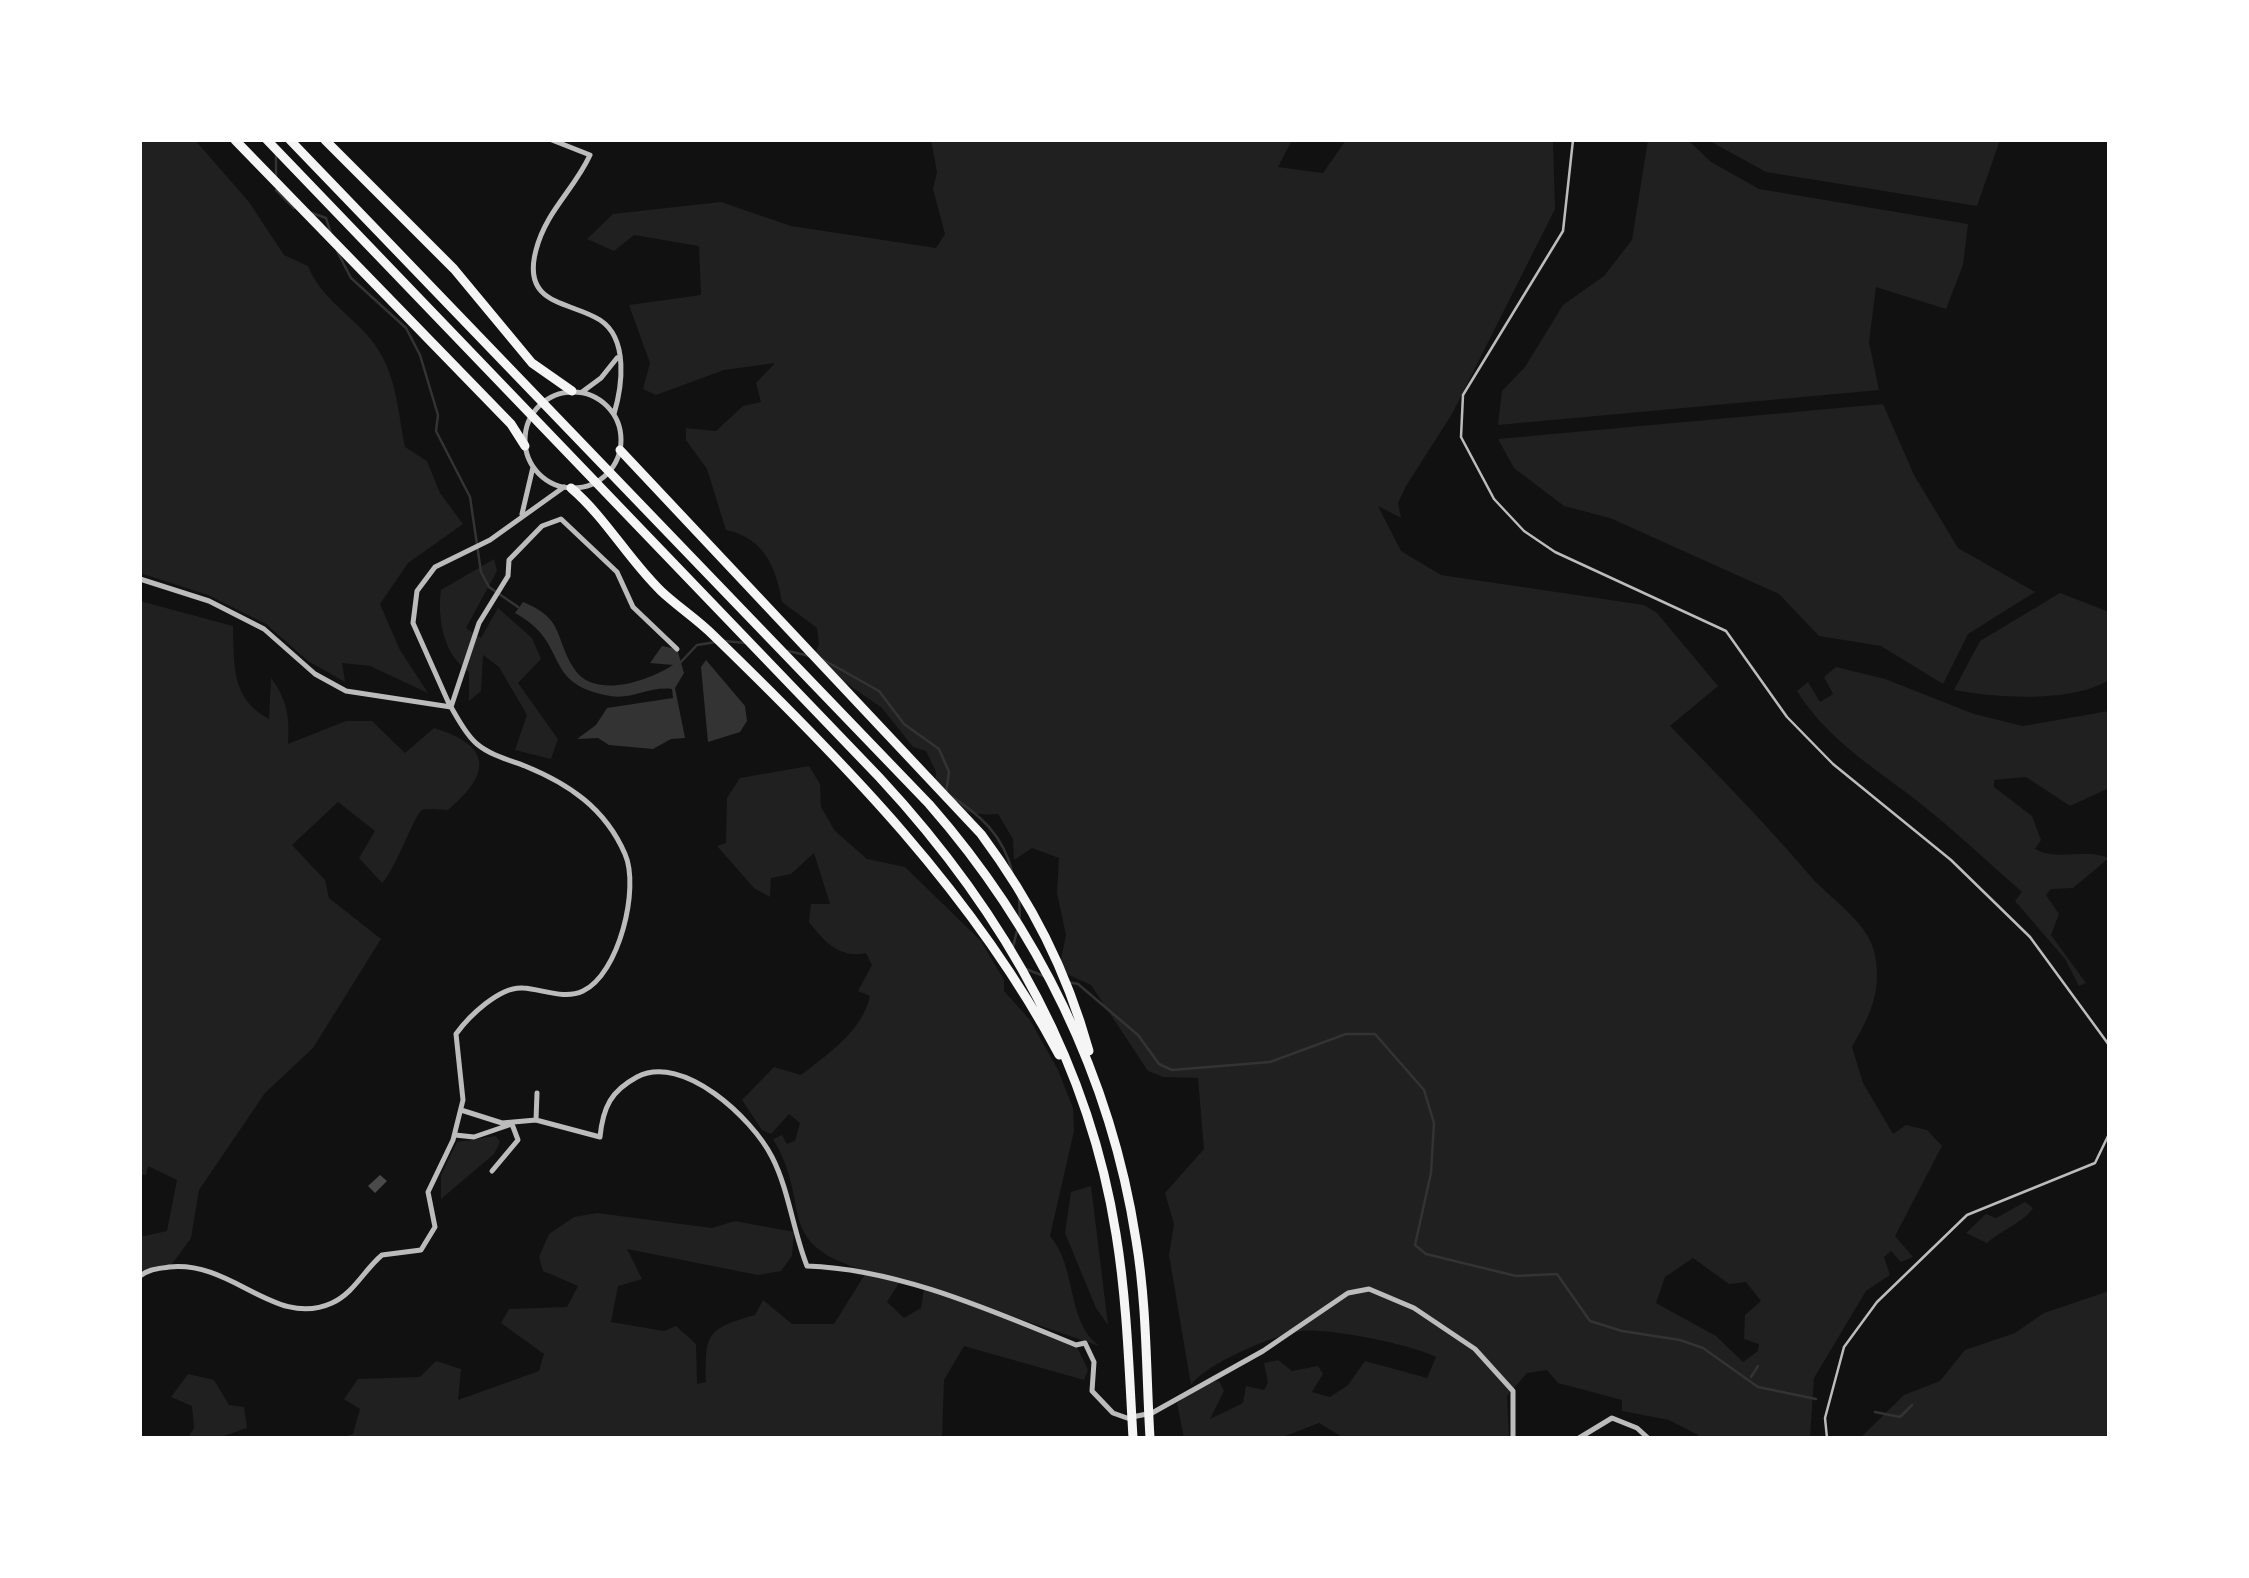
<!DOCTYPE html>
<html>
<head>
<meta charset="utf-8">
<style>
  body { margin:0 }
  #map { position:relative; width:2249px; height:1578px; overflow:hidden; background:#111; font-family:"DejaVu Sans",sans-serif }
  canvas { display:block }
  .frame { position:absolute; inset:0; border:142px solid #fff; pointer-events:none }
</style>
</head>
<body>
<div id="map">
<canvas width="2249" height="1578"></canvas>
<div class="frame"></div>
</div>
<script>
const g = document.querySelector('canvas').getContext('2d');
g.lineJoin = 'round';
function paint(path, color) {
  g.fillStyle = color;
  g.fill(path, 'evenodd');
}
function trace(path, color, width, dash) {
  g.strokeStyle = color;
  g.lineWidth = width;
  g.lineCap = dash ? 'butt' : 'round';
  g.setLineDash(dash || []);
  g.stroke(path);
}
paint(new Path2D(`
  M140,140H195L249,202L284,255L308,266C323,304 364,321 382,356C397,384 399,417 405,447L427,461L440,493L463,524L408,563L380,604L400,650L428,693L370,666L342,663L345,682L308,661L266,624L208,595L140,573Z
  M931,140H1292L1278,167L1323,173L1346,140H1553L1555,209L1452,414L1406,486L1398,503L1401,518L1378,506L1401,551L1441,575L1644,605L1657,613L1718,686L1670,726C1719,776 1767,825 1812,878C1832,900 1870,924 1875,955C1882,991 1870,1016 1852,1047L1863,1083L1893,1134L1906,1125L1927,1130L1942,1146L1895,1236L1913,1257L1901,1262L1891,1251L1884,1257L1890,1275L1866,1291L1814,1378L1810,1438H1696L1698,1435L1669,1420L1622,1411V1400L1558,1383L1547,1370L1527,1373L1507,1396L1509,1438H1344L1319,1423L1280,1438H1184L1177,1403L1204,1383L1219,1381L1224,1391L1210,1419L1243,1403L1246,1386L1264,1390L1268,1383L1264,1363L1278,1360L1292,1371L1318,1366L1323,1374L1312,1392L1330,1397L1348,1385L1365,1361L1427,1378L1436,1357C1414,1345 1326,1327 1301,1331C1274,1335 1207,1363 1191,1385L1169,1255L1174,1224L1165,1193L1204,1149L1198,1078L1163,1077L1148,1071L1091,985L1054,968L1060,964L1066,935L1057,893L1059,858L1032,848L1014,860L1013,839L998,814C969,816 954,811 935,789L936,772L926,751L913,747L882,708L813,660L819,644L817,628L782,602C776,567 764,538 726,530L707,469L686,440V428L716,431L743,406L761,402L756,383L775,363L724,370L656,395L643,389L650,363L629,305L701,295L699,246L634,235L614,251L587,239L613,214L721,202L791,226L936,248L945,234L933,189L937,172ZM1693,1258L1729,1284L1746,1282L1761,1301L1745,1315L1744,1339L1759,1344L1758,1351L1743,1362L1716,1336L1656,1303L1665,1277Z
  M1648,140H1688L1711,162L1759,189L1968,224L1963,265L1946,309L1876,287L1869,342L1879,390L1498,425L1502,391L1525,367L1563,305L1604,276L1632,240Z
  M1708,140H2000L1977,206L1766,172Z
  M1883,404L1914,475L1958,548L2035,592L1968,634L1943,684L1881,646L1819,636L1779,594L1610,518L1564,506L1514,468L1498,439Z
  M494,559L497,571L466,628L481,638L498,608L532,638L541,659L518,683L558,739L551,759L515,750L527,715L499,667L483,655L481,691L469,701V672C444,656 437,619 441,590Z
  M2060,593L2109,612V680C2072,703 1996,698 1954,690L1980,641Z
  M140,601L233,626C234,665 231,699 269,719L271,678C287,699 290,718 288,744L346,721H372L405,753L434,728C492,746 492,773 448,810C441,810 428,808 422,810C415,813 396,869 382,883L359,858L375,831L338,802L292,845L325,880L329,898L381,939L313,1048L265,1093L199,1190L191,1238L172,1264L140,1274V1237L167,1231L177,1180L148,1166L146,1175L140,1174Z
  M1836,667L1885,679L1974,714L2023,726L2109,711V788L2070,806L2026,777L1994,780V787L2032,816L2041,840L2035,849C2058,862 2084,847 2109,858L2073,888L2051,889L2046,895L2059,914L2051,935L2086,983L2079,986L2065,959L2015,901L2022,892C1987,861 1953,829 1916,800C1873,767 1826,738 1797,691L1808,682L1820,702L1833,694L1824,677Z
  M809,766L820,784L821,807L835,831L867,859L905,867L981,941L1004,980V991L1030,1020L1058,1070L1073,1108L1074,1131L1050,1236C1078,1269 1065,1319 1099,1346L939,1291L1076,1345L1088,1370L1084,1380L964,1346L944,1380L942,1438H342L353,1434L360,1409L344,1399L358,1379L420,1377L436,1361L461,1369L458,1400L539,1371L544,1354L501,1323L509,1309L567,1307L578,1286L543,1271L539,1257L549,1234L574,1217L597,1213L712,1228L735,1221L794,1232L792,1256L781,1271L758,1275L627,1249L642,1279L618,1286L611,1322L664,1331L676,1326L696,1344L697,1384L706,1382C705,1332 707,1329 755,1315L763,1300L792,1324H834L867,1271C770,1243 814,1206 773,1139L782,1135L787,1144L795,1141L800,1123L789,1114L771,1134L762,1130L742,1100L774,1067L801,1075C828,1054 863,1030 870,996L858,991L872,965L866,953C839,959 824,941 809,922L811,904H830L814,853L791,874L771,878L770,897L754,888L717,846L726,843L727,798L740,778ZM899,1283L924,1289L921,1308L904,1318L887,1302Z
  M496,1136L500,1142L494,1154L441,1199V1175L457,1142Z
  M1091,1186L1108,1325L1096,1308L1065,1233L1071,1192Z
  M2025,1202L2033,1208C2024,1222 2000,1231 1987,1243L1966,1233L1986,1214L1996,1218Z
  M2109,1291V1438H1860L1904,1395L1940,1381L1965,1350L2015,1333L2044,1313Z
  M188,1374L214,1380L229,1405L244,1407L247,1428L218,1438H188L194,1428L192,1406L171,1397Z`), '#202020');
paint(new Path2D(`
  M523,602C564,619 554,635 573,667C593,701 648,681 673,665L650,663L662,646L677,649L684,673L675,688L685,738L671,739L653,749L609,745L598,738L577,739L596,725L607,708L673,698L672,689C650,686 632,700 610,696C539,683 572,644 515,613Z
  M706,660L745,706L747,721L740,732L708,742L701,667Z`), '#333');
trace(new Path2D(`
  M276,155V177
  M276,190L294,208
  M312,213L326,218L331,234
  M337,251L351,278L406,328L420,355L438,415L436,431L470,497L481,572L489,587L518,607
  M724,641L746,643
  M788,651L810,656
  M822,659L879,691L904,724L939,749L949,772L946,793C980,814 1004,835 1013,875
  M678,665L697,645L716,642
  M1019,897L1020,923
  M1013,947L1017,931
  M1026,969L1046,977
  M1068,982L1078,984L1138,1035L1159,1064L1172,1070L1270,1062L1346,1034H1375L1424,1090L1434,1123L1431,1173L1415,1245L1426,1254L1516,1276L1557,1274L1590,1321L1622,1331L1680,1340L1703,1348L1758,1387L1816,1399
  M1751,1377L1758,1366
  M1875,1412L1900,1417L1912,1405`), '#333', 2.5);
paint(new Path2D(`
  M380,1175L387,1181L375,1193L368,1186Z`), '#4a4a4a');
trace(new Path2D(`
  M1573,140L1563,231L1463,395L1461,437L1494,499L1524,531L1555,552L1726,631L1787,717L1833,764L1951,860L2030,937L2109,1045
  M1827,1438L1825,1418L1844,1347L1877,1302L1967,1215L2095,1163L2109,1134`), '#bcbcbc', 2.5);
trace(new Path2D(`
  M552,140L590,155C574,190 546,211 536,250C521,306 570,301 600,320C629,339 622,387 614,414
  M525 440a48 48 0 1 1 96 0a48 48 0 1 1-96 0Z
  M582,392L601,378L617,358
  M522,514L533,467
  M140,579L209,601L264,629L315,674L346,691L451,707C458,719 466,735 477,744C490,755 509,760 525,766C569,784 605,808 625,854C640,888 619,974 583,991C564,1000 542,989 523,988C500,986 469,1016 456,1034L463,1100L453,1140L428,1192L435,1227L421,1250L382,1255C364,1270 354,1293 332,1303C275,1329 233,1260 169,1267C157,1269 149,1269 140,1276
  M450,706L413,623L417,591L435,567L490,540L564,487
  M451,707L479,623L508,576L509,560L542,526L561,519L617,572L633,607L677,649
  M461,1110L502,1123L536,1120L600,1137C603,1107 611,1091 637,1077C683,1053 752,1118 772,1157C789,1190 793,1231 807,1266C899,1269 992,1311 1076,1345L1085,1343L1094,1362L1092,1391L1113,1413L1127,1418L1152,1413L1263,1351L1348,1293L1369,1289L1414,1308L1475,1349L1513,1391V1438
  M536,1120L537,1093
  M455,1135L474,1137L512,1124L518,1140L492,1171
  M1579,1438L1612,1418L1637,1428L1648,1438`), '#bcbcbc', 5);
trace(new Path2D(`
  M235,140L511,424L525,446
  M267,140L879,777C999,906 1088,1058 1116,1234C1127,1301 1129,1370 1133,1438
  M290,140L929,804C1037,927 1111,1077 1136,1240C1147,1305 1146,1372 1150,1438
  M325,140L454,269L532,363L572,391
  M620,450L981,834C1032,903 1066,969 1089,1051
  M571,488C606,518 628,559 661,591C678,607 697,619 713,635C843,761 974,894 1059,1055`), '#f5f5f5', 9);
</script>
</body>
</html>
